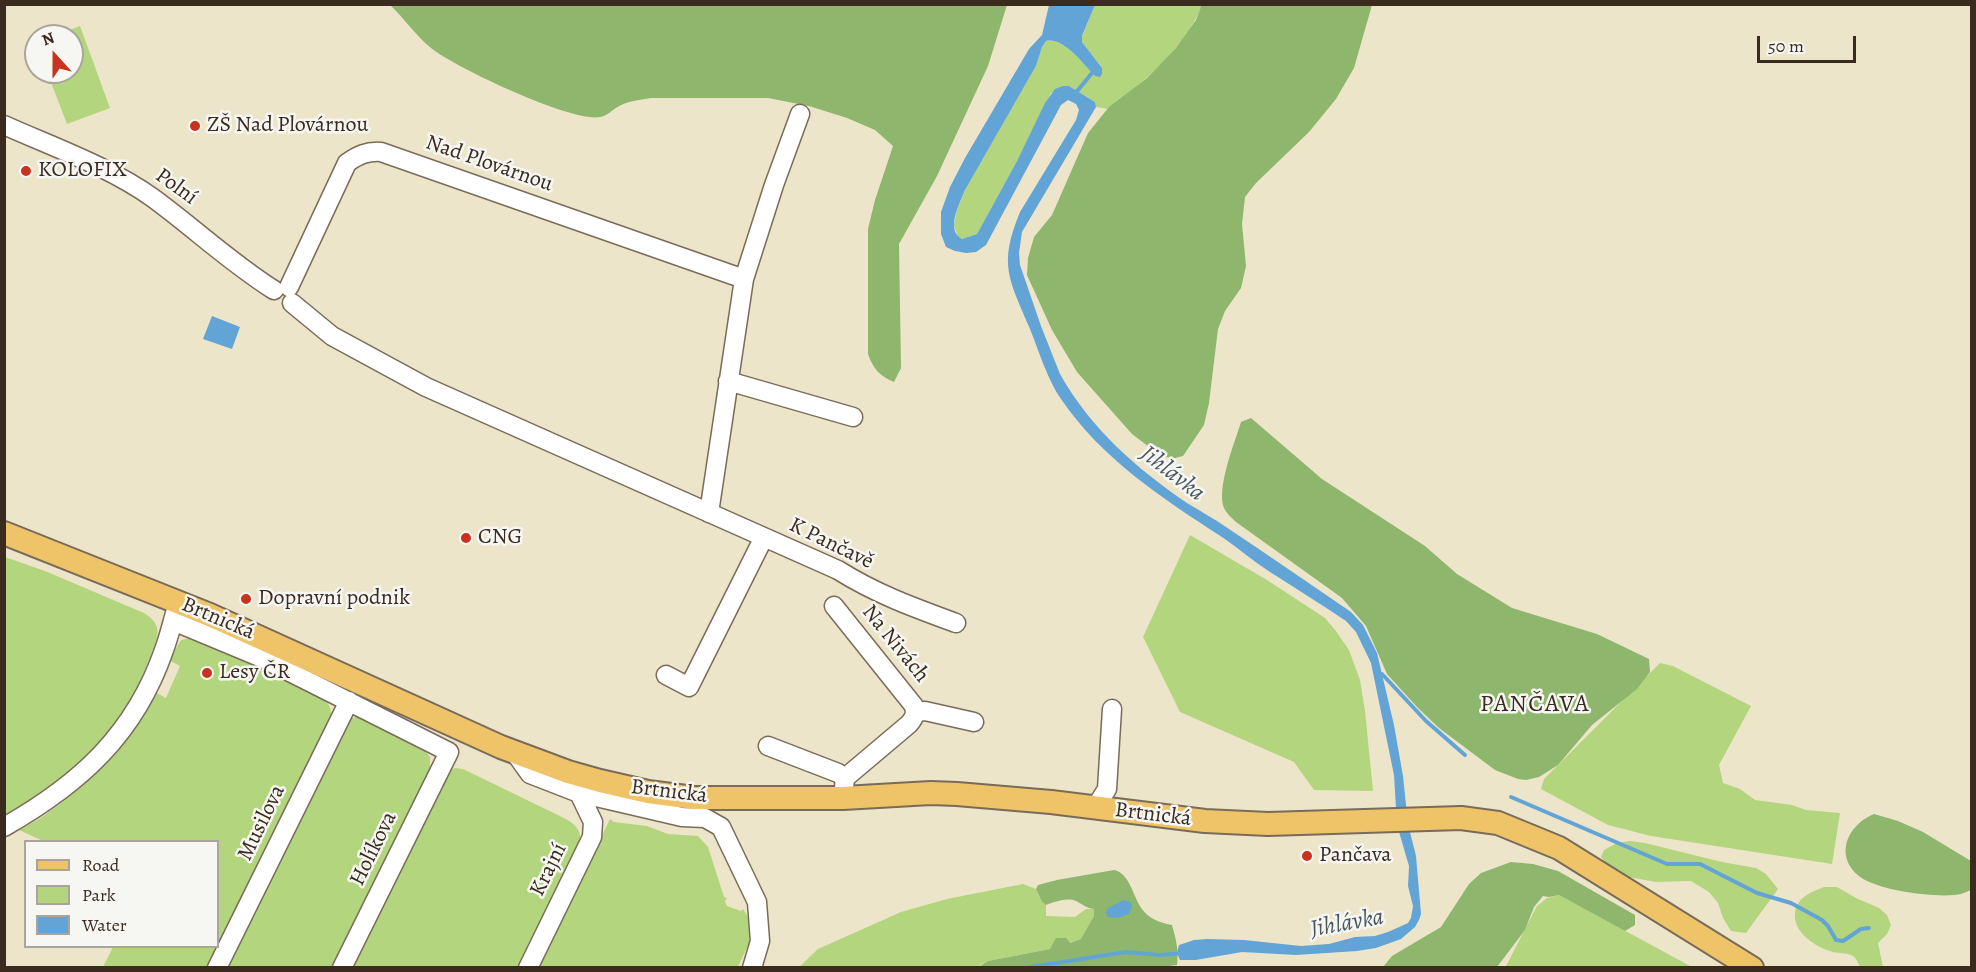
<!DOCTYPE html>
<html>
<head>
<meta charset="utf-8">
<style>
  body { margin:0 }
  #map { position:relative; width:1976px; height:972px; overflow:hidden; background:#ede5c9; font-family:Alegreya,serif }
  canvas { display:block }
  .frame { position:absolute; inset:0; border:6px solid #3b2a1e; pointer-events:none }
  .legend { position:absolute; left:24px; top:840px; width:195px; height:108px; box-sizing:border-box; background:#f6f6f2; border:2px solid #aba49d; margin:0; padding:8px 10px; list-style:none; font-size:18px; color:#3b2a1e }
  .legend li { display:flex; align-items:center; gap:12px; height:30px }
  .legend b { width:30px; border:2px solid #aba49d }
  .north { position:absolute; left:24px; top:24px; width:60px; height:60px; box-sizing:border-box; background:#f6f6f2; border:2px solid #aba49d; border-radius:50%; rotate:339deg; font-size:16px; font-weight:700; line-height:24px; text-align:center; color:#3b2a1e }
  .north::after { content:''; display:block; margin:auto; width:21px; height:27px; background:#c8321e; clip-path:polygon(50% 0,100% 100%,50% 72%,0 100%) }
  .scale { position:absolute; left:1757px; top:36px; width:99px; height:27px; box-sizing:border-box; border:3px solid #3b2a1e; border-top:0; padding-left:8px; font-size:18px; line-height:21px; white-space:nowrap; color:#3b2a1e; -webkit-text-stroke:4px #f6f6f2; paint-order:stroke }
</style>
</head>
<body>
<div id="map">
<canvas width="1976" height="972"></canvas>
<div class="frame"></div>
<ul class="legend">
<li><b style="height:8px;background:#efc469"></b>Road</li>
<li><b style="height:16px;background:#b3d57e"></b>Park</li>
<li><b style="height:16px;background:#63a4d7"></b>Water</li>
</ul>
<div class="north">N</div>
<div class="scale">50 m</div>
</div>
<script>
const g = document.querySelector('canvas').getContext('2d');
g.lineJoin = 'round';
function paint(path, color) {
  g.fillStyle = color;
  g.fill(path, 'evenodd');
}
function trace(path, color, width, dash) {
  g.strokeStyle = color;
  g.lineWidth = width;
  g.lineCap = dash ? 'butt' : 'round';
  g.setLineDash(dash || []);
  g.stroke(path);
}
function drawText(font, color, halo, rows, align = 'center') {
  g.font = font + ' Alegreya,serif';
  g.lineWidth = 5;
  g.setLineDash([]);
  g.textBaseline = 'middle';
  g.strokeStyle = halo;
  g.fillStyle = color;
  for (const [text, x, y, turn = 0] of rows) {
    g.save();
    g.translate(x, y);
    g.rotate((+turn || 0) * Math.PI / 180);
    g.textAlign = isNaN(turn) ? turn : align;
    if (halo) g.strokeText(text, 0, 0);
    g.fillText(text, 0, 0);
    g.restore();
  }
}
paint(new Path2D(`
  M1095,5H1202C1185,49 1145,80 1108,109L1096,107L1095,102L1069,86L1051,93L1017,161L977,234L962,239L958,237L954,225L957,210L966,188L1036,66L1042,47L1046,41C1064,37 1083,64 1095,76L1102,68L1082,42V37Z
  M80,26L110,108L67,124L47,72H72V36H54Z
  M1190,535L1267,580L1325,618L1336,631L1349,650L1360,680L1365,711L1373,791L1314,790L1294,762L1180,712L1143,637Z
  M5,557L45,571L144,613C165,626 157,638 150,657C130,708 103,748 59,782C42,795 22,806 5,817Z
  M195,637L315,692C326,699 333,706 331,720L209,967H103L113,947L218,946V842L43,841L19,830C59,811 117,759 140,721C145,712 150,702 155,692L166,698L180,666L169,660L181,640Z
  M1660,663L1673,666L1751,706L1719,765L1723,783L1740,789L1755,800L1792,805L1806,810L1840,813L1832,864L1651,836L1608,825L1541,789L1544,779Z
  M359,716L420,744L430,757V768L333,967L227,968L346,726L350,719Z
  M455,768L463,769L564,818C575,824 582,830 580,843L519,967L350,968L450,770Z
  M610,819L614,822L647,826L668,834L698,836L708,847L724,897L727,898L725,901L727,906L741,911L743,909L751,922L749,943L738,967L537,968Z
  M1630,841L1645,843L1722,862L1756,868L1766,874L1778,889L1746,933L1731,931L1723,918L1718,903L1709,892L1691,881L1656,882L1618,875L1611,870L1601,857L1604,850L1617,843Z
  M1023,884L1036,889L1042,902L1046,905V916L1075,917L1086,909H1094V916L1082,939L1050,949L988,961L977,967L798,968L818,949L901,912L947,899Z
  M1824,887H1837L1856,898L1879,908L1887,915L1891,925L1887,934L1878,943L1883,967H1860C1858,963 1857,959 1853,956C1847,952 1837,954 1830,951C1814,946 1793,932 1795,913C1797,897 1811,892 1824,887Z
  M1559,895L1692,967L1505,968L1537,906L1547,898Z`), '#b3d57e');
paint(new Path2D(`
  M1202,4L1372,5L1354,68L1336,99L1309,132L1256,183L1245,197L1242,224L1246,266L1241,288L1225,311L1218,329L1209,403L1204,425L1183,456L1171,459L1153,450L1132,434L1077,372L1052,330L1027,275L1028,258L1034,237L1052,215L1088,133L1109,107L1147,78L1176,48L1196,20Z
  M390,5H1007L988,66L937,176L899,244L901,368L894,382C880,376 873,369 868,354V229L875,200L893,146L875,130L847,118L809,106L768,98H651C639,100 626,101 616,108C611,111 607,116 600,117C573,123 454,67 431,48C416,36 404,18 390,5Z
  M1251,418L1322,479L1425,546L1457,574L1512,608L1597,634L1649,659L1650,672L1637,689L1592,725L1558,765L1539,777L1526,780L1518,779L1495,770L1439,728L1417,707L1387,674L1366,626L1342,598L1236,522C1232,518 1226,513 1224,508C1216,488 1235,442 1241,422Z
  M1874,814L1898,821L1923,832L1971,861V890C1966,892 1960,895 1954,895C1931,897 1888,891 1867,881C1833,863 1843,827 1874,814Z
  M1511,862L1533,864L1558,871L1635,915V925L1625,931L1559,895L1549,897L1543,896L1534,907L1525,930L1497,967H1383L1392,956L1441,927L1469,884L1481,873Z
  M1114,870C1130,873 1133,897 1142,909C1149,919 1161,923 1172,925C1176,939 1179,951 1177,965L1155,968H977L988,961L1050,949L1056,938H1066L1070,943L1081,939L1094,916V909C1085,908 1083,904 1076,901C1067,897 1054,902 1046,905L1042,902L1036,889L1038,885L1057,880Z`), '#8eb66d');
paint(new Path2D(`
  M1049,5H1095L1082,36V42L1102,68V74L1100,77L1095,76C1083,64 1064,37 1046,41L1042,47L1036,66L965,190C960,203 945,230 962,239L977,234L1017,161L1045,103L1055,89L1063,86H1069L1095,102L1096,107L1022,232L1019,253L1020,265L1041,326L1060,374C1091,429 1136,468 1187,503C1200,511 1213,518 1226,527C1268,555 1309,583 1351,612L1363,625L1377,653L1394,725L1403,776L1408,824L1416,856L1421,914L1419,920L1415,927L1401,939L1376,948L1357,951L1296,955L1242,952L1196,960H1180L1177,953L1179,945L1194,940L1207,939L1244,940L1301,946L1329,944L1355,937L1375,936L1388,932L1408,923L1411,918L1413,906L1408,886L1409,866L1397,825L1394,775L1371,663L1356,632L1346,621C1321,604 1295,588 1270,572C1253,561 1238,548 1222,537C1162,498 1102,459 1061,399C1047,379 1039,351 1030,329C1009,279 998,265 1020,212L1076,120L1079,110L1076,104L1068,100L1061,105L986,245L976,252L966,253L955,251L946,247L941,234V212L950,187L965,158L1029,49L1042,35Z
  M212,316L240,327L232,349L203,339Z
  M1124,900L1130,902L1132,906L1129,914L1117,918L1108,917L1106,913L1108,908Z`), '#63a4d7');
trace(new Path2D(`
  M1074,95L1092,73
  M1379,674H1382L1426,721L1465,755
  M1511,797L1667,864H1700L1757,893L1791,903L1822,920L1828,926L1836,940L1843,941L1861,929L1869,928
  M1025,968L1126,952L1161,955L1182,953`), '#63a4d7', 4);
const minor = new Path2D(`
  M4,125C53,147 110,167 153,198C194,228 231,263 274,290
  M289,287L347,163C358,155 367,151 381,152L744,279
  M292,303L332,336L426,387L838,570C876,594 915,608 956,623
  M728,381L853,417
  M709,513L744,279L774,185L800,114
  M834,606L914,706C916,715 914,718 909,724L845,778L843,798
  M173,621L262,658L449,752L342,968
  M666,675L689,687L763,539
  M916,712L925,711L974,722
  M768,746L838,773L845,778
  M515,753L530,774L579,793L682,817L705,818L721,827L757,902L760,941L752,968
  M1095,808L1107,789L1112,709
  M4,827C80,784 135,734 164,650C169,637 172,623 176,610
  M217,968L349,701
  M528,968L592,837L593,822L579,793`);
const major = new Path2D(`
  M4,533L210,615L501,747L568,772L600,781L648,792L694,798H843L931,793L957,794L1051,802L1205,821L1268,824L1461,818L1498,823L1559,848L1752,968`);
trace(minor, '#796b5a', 21);
trace(major, '#796b5a', 26);
trace(minor, '#fff', 18);
trace(major, '#efc469', 22);
for (const [x, y, r, color] of [
  [195,126,6,"#c8321e"],
  [26,171,6,"#c8321e"],
  [466,538,6,"#c8321e"],
  [246,599,6,"#c8321e"],
  [207,673,6,"#c8321e"],
  [1307,856,6,"#c8321e"]
]) {
  const dot = new Path2D();
  dot.arc(x, y, r, 0, 2 * Math.PI);
  g.fillStyle = color;
  g.fill(dot);
  trace(dot, '#f6f6f2', 2);
}
drawText('22px', '#3b2a1e', '#f6f6f2', [
  ["ZŠ Nad Plovárnou",207,126],
  ["KOLOFIX",38,171],
  ["CNG",478,538],
  ["Dopravní podnik",258,599],
  ["Lesy ČR",219,673],
  ["Pančava",1319,856]
], 'left');
drawText('22px', '#3b2a1e', '#f6f6f2', [
  ["Nad Plovárnou",489,164,19],
  ["Polní",176,187,36],
  ["K Pančavě",831,544,26],
  ["Brtnická",218,619,23],
  ["Na Nivách",895,644,51],
  ["Brtnická",669,792,7],
  ["Brtnická",1153,815,7],
  ["Musilova",262,823,-64],
  ["Holíkova",374,849,-64],
  ["Krajní",549,870,-64]
]);
drawText('italic 24px', '#49555f', '#f6f6f2', [
  ["Jihlávka",1172,474,38],
  ["Jihlávka",1347,924,-10]
]);
g.letterSpacing = '1.5px';
drawText('24px', '#3b2a1e', '#f6f6f2', [
  ["PANČAVA",1535,705]
]);
g.letterSpacing = '0px';
</script>
</body>
</html>
